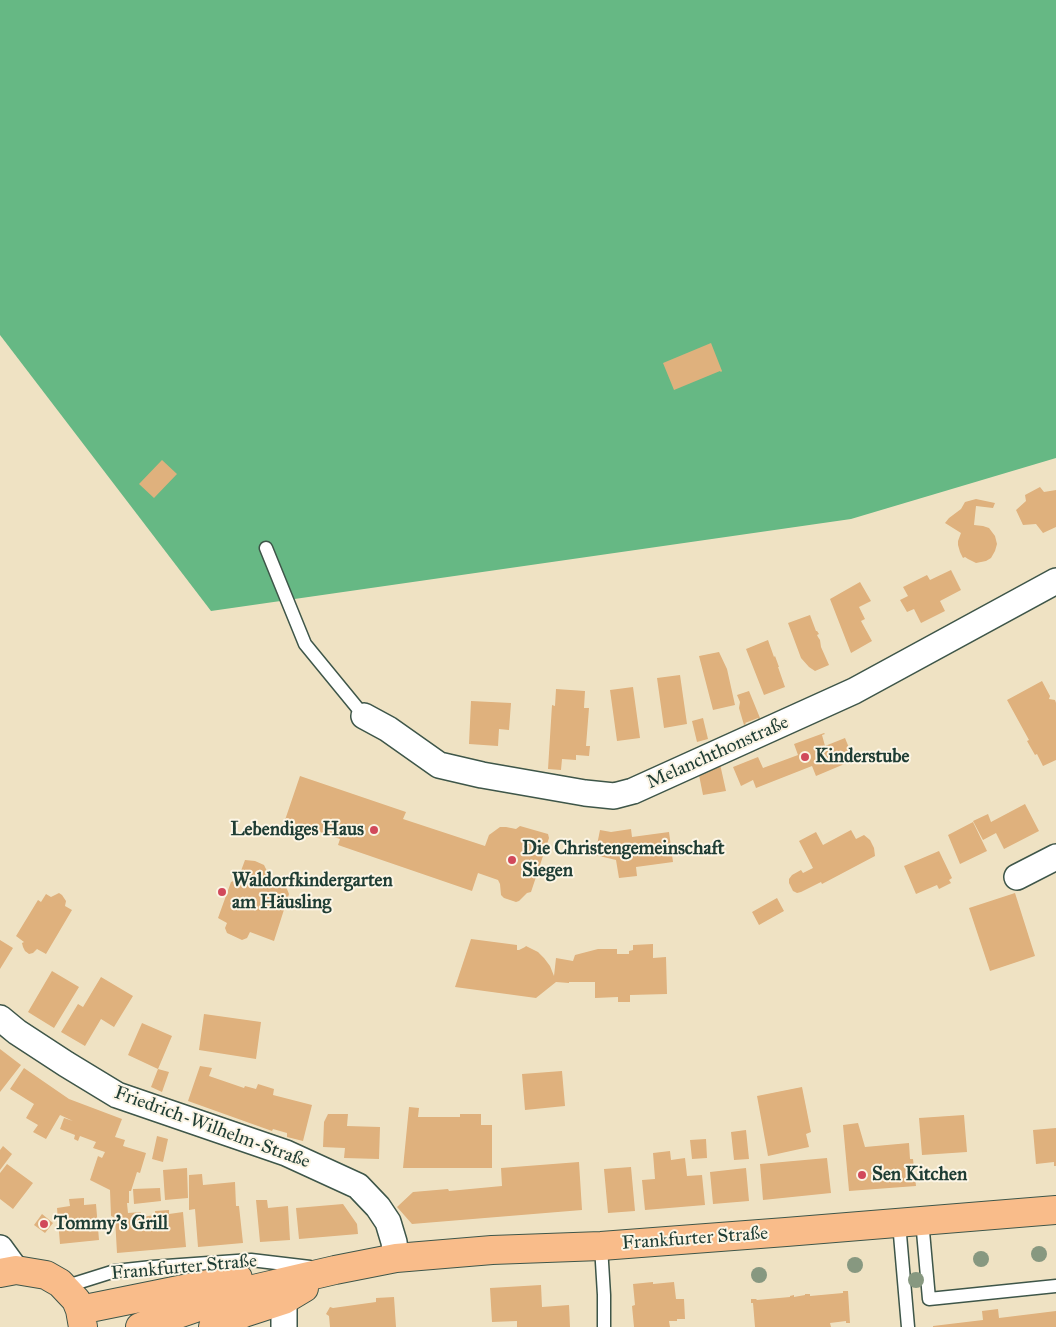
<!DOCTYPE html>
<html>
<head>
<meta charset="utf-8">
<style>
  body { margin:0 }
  canvas { display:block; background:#efe2c3 }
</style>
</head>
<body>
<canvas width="1056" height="1327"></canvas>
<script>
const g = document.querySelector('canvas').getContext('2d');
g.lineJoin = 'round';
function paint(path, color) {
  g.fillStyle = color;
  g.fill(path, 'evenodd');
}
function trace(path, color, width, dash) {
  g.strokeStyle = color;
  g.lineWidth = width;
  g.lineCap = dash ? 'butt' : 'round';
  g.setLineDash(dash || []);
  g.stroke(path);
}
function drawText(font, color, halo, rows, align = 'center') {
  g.font = font + ' "IM FELL Great Primer",serif';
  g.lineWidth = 4;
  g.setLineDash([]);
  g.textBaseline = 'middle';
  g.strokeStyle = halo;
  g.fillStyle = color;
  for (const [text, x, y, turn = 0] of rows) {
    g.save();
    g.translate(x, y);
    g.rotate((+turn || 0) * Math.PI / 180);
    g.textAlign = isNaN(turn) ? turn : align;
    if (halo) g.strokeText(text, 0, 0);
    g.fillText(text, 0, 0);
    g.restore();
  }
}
paint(new Path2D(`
  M0,0H1056V458L851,519L211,611L0,335Z`), '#66b884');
paint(new Path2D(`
  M711,343L722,371L721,372L720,371L674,390L663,363Z
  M162,460L177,474L154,498L139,484Z
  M1040,487L1044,492L1056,490V527L1043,533L1036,524L1023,525L1016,510L1026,501L1025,495Z
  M976,499L995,503L993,508L976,506L974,525L983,526L989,528L995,536L997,544L995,551L991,558L986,561L976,563L968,559L965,557L963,558L960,552L958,545V541L961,533L945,523L949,518L961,509L965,502Z
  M951,570L961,590L940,601L945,611L921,623L914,609L907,612L900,600L908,596L903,587L927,575L930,580Z
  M860,582L871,601L859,607L865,619L861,621L872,641L851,653L830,599Z
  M810,615L816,631H817L819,634L817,635L818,637L820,640L821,647L829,665L815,671L809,667L801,658L788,623Z
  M768,640L774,657L775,656L779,667H778L785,687L764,695L746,649Z
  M719,652L727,669L735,705L713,710L699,656Z
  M680,675L687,724L664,728L657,678Z
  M1042,681L1050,696L1049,699L1055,700L1056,703V760L1043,766L1037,754L1035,755L1027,741L1029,740L1007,700Z
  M633,687L640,738L617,741L610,690Z
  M556,689L585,691L584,708H589L586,746H590L589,756L576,755V760L562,759L561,770L548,769L552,705L555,706Z
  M749,691L760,718L758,719V718L745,723L746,724L744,725L739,708L740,702L737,695Z
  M471,701L511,703L509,730L499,729L498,746L469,744Z
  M703,718L708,739L697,742L692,721Z
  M824,733L825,734L822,735L825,746L845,738L854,760L816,776L812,766L756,788L753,780L741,786L733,767L758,757L763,768L798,755L794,744Z
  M720,764L726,791L703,795L699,775Z
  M300,776L406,812L403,819L485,846L489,835L500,827H506L516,829L520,826L548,834L549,838L531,892L527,893L519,901L516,902L504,898L501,895L500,884L498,880L478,873L472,891L338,845L340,839L285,820Z
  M1025,804L1039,831L1004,849L996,833L983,840L973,821L988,814L991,822Z
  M973,822L987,851L960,864L948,835Z
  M631,829L632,837L669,832L673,862L636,867L637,876L619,878L616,860L595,855L600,830L611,832Z
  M851,830L856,839L864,835L870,840L874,848L875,856L822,884L821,882L801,892L797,893L793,891L789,883V879L792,875L801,870L803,873L813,868L799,841L816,832L823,845Z
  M939,851L952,878L949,880L951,883L939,889L937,885L916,894L904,866Z
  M245,860L255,861L264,865L271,879L270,883L275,885L279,882L285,884L289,894L274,941L250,932L247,938L242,940L227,933L225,928L227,923L218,918L231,882L238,879Z
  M59,893L62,895L66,901L65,906L72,910L46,954L37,949L33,953L29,954L25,951L23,947L22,943L24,942L16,936L38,900L41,902L46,894L51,897Z
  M1015,893L1035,956L990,971L969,908Z
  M777,898L784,911L759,925L752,912Z
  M471,939L517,945V950H519L525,947L526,946L538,952L544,958L550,966L554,976L556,958L573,961L575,955L598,949H617V954H629V951L633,950V945L653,944V958L666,957L667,994L630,995V1002H618V997L595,998V982H569V983L556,982L536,998L455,987Z
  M0,940L13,948L0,969Z
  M52,971L79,987L54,1028L28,1012Z
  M101,977L133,996L114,1027L101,1019L85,1046L61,1032L78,1004L83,1007Z
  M204,1014L261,1022L256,1059L199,1050Z
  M142,1023L172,1036L158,1069L128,1055Z
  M0,1049L21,1065L0,1092Z
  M200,1066L212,1068L209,1076L244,1088L245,1086L256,1089L258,1084L274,1089L273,1095L312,1105L303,1141L287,1137V1133L273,1129L272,1131L188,1101Z
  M24,1068L69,1099L122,1119L115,1137L125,1140L123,1146L146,1153L140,1173L137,1172L131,1191H129V1203H127L128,1213L141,1212V1217L155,1215V1211L169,1210V1214L183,1212L186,1247L117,1253L115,1218L111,1216L110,1190L90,1180L98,1156L102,1158L105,1152L93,1148L96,1142L80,1136L78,1141L74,1139L75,1135L60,1129L64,1118L73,1121L60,1115L46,1139L33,1132L38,1125L26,1118L34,1104L10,1089Z
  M158,1069L169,1072L162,1092L151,1087Z
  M562,1071L565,1106L525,1110L522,1074Z
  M802,1087L811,1132L806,1134L809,1147L768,1156L757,1096Z
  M409,1107L419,1108L418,1117H460V1114H481V1125H492V1168H403Z
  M328,1114H348L347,1126L380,1127L379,1159L344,1158L345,1148L323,1147L324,1122Z
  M964,1115L967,1152L922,1155L919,1118Z
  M858,1123L865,1147L909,1143L910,1159H913L916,1186L849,1191L843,1125Z
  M1056,1128V1166H1054V1162L1036,1164L1033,1130Z
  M746,1130L749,1159L734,1160L731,1132Z
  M157,1136L168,1139L163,1162L152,1159Z
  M706,1139L707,1158L692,1159L690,1140Z
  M3,1146L12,1154L0,1170V1150Z
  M670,1151L671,1160L685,1158L687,1176L702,1175L705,1205L645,1210L642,1180L655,1179L653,1153Z
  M827,1158L831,1193L763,1200L760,1164Z
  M579,1162L582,1210L412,1224L397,1207L413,1192L448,1189L449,1191L502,1186L501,1168Z
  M7,1164L33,1183L13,1209L0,1199V1173Z
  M631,1167L635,1211L608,1213L604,1169Z
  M187,1168L188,1198L165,1200L163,1170Z
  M746,1168L749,1201L713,1204L710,1172Z
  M202,1174L203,1185L235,1182L236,1206H239L243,1243L198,1247L195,1209L189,1210V1175Z
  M160,1188L161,1201L134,1204L133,1189Z
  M84,1198V1205L96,1204L99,1240L60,1244L57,1208L70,1206L69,1199Z
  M256,1200H267L268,1208L288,1206L290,1240L260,1242Z
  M343,1204L357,1224L358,1234L299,1239L296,1208Z
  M42,1214L53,1223L45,1233L34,1225Z
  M653,1282V1284L674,1282L676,1299H684L685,1319H677V1321H669L670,1327H634L632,1306L635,1305L633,1284Z
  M541,1285L542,1307L569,1305L570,1327H517V1321L492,1322L490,1288Z
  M843,1291H848L850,1323H846V1321L830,1323L831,1327H755L753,1303H751V1299H756L757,1300L790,1297V1296L794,1295V1297L805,1295V1294H810V1296L843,1293Z
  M394,1297L396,1327H330L329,1316L326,1314L330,1307L333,1308L376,1302V1298Z
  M998,1309L999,1318L1056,1311V1327H933V1326L983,1320L982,1311Z`), '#dfb17d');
const service = new Path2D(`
  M266,548L305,644L364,716
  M922,1220L929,1299L1056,1286
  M899,1223L908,1327
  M601,1246L604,1295V1327
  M64,1287L115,1271L152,1267L251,1260L310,1267`);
const minor = new Path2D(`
  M364,716L388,729L439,765L482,775L585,793L614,796L633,791L854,691L1056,581
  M1017,877L1056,857
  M0,1018L17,1032L66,1064L117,1095L286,1153L358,1186L378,1207L388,1222L394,1242L396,1258
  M0,1248L16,1270
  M284,1300V1327`);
const primary = new Path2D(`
  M0,1273L16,1270L46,1275L60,1283L76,1300L80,1310L83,1327
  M80,1310L238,1278
  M140,1327L245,1291L335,1270L396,1258L492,1250L601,1246L786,1232L1056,1210
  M213,1327L244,1313L284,1300L304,1288`);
trace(service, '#3e5649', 15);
trace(minor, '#3e5649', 28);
trace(primary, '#3e5649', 30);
trace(service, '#fff', 12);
trace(minor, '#fff', 25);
trace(primary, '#f9bc8a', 28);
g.fillStyle = '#879880';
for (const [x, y] of [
  [1039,1254],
  [981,1259],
  [855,1265],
  [759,1275],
  [916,1280]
]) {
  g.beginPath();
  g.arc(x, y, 8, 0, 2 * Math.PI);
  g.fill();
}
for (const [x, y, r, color] of [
  [805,757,5,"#d1495b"],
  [374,830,5,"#d1495b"],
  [512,860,5,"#d1495b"],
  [222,892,5,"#d1495b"],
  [862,1175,5,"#d1495b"],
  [44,1224,5,"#d1495b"]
]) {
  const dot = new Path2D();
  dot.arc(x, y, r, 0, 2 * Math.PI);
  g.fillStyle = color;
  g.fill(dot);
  trace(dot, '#fcf5e5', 2);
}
drawText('19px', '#1f3d34', '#fcf5e5', [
  ["Melanchthonstraße",718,753,-24],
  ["Friedrich-Wilhelm-Straße",212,1128,20],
  ["Frankfurter Straße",695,1239,-4],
  ["Frankfurter Straße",184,1268,-5]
]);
drawText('bold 19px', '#1f3d34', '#fcf5e5', [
  ["Kinderstube",815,757],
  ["Lebendiges Haus",364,830,"right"],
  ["Die Christengemeinschaft",522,849],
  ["Siegen",522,871],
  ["Waldorfkindergarten",232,881],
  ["am Häusling",232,903],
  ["Sen Kitchen",872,1175],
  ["Tommy's Grill",54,1224]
], 'left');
</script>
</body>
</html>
